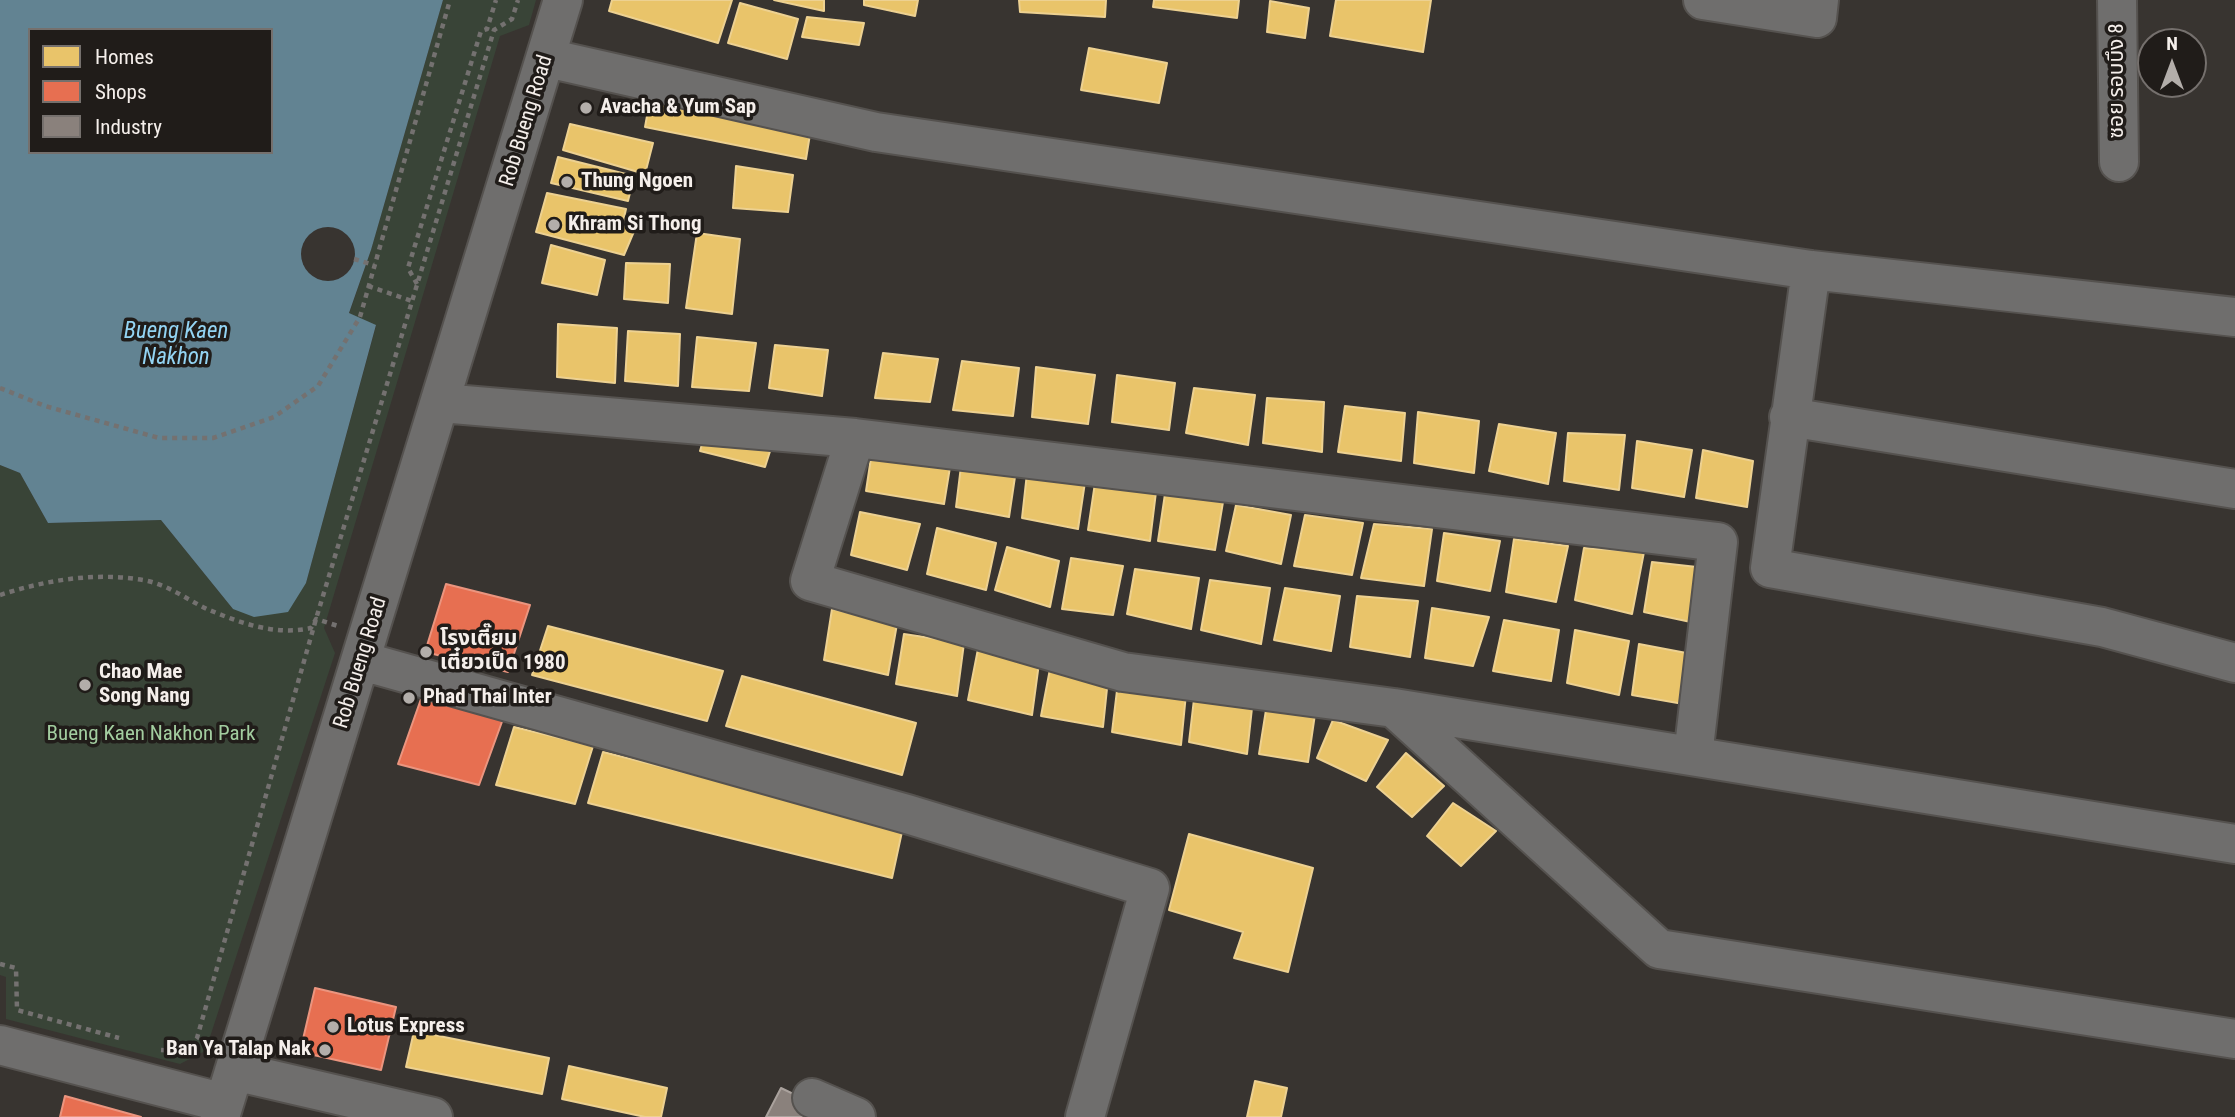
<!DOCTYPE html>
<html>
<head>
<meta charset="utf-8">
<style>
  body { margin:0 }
  #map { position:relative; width:2235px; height:1117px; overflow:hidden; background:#383430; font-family:"Roboto Condensed",sans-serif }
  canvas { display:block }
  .legend { position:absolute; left:28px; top:28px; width:245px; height:126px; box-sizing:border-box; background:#201c19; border:2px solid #75706d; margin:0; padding:9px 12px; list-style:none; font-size:21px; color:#f5efeb }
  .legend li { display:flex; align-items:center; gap:14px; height:35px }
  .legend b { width:35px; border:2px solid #75706d }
  .north { position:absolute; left:2137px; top:28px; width:70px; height:70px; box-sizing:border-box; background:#201c19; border:2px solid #75706d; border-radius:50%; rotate:0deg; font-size:19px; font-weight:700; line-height:28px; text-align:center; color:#f5efeb }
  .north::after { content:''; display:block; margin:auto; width:24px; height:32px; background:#b3aeaa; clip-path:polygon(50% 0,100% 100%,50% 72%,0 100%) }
</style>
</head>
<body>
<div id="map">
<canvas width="2235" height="1117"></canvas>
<ul class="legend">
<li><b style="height:19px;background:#e9c46a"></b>Homes</li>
<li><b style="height:19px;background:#e76f51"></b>Shops</li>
<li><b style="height:19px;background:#8a817c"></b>Industry</li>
</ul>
<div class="north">N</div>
</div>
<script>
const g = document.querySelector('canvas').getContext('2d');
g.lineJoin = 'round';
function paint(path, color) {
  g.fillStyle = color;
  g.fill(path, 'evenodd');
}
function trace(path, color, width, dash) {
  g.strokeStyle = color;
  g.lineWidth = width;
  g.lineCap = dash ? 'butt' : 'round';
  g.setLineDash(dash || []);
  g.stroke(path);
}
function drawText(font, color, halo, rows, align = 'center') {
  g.font = font + ' "Roboto Condensed","Noto Sans Thai",sans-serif';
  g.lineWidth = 7;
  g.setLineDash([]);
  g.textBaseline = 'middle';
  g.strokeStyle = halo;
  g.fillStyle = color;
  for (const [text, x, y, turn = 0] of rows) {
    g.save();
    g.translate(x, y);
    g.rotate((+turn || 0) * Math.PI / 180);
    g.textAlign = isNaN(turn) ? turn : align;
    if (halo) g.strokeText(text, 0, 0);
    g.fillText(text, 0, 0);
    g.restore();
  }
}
paint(new Path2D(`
  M443,0H536L529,25L500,36L324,628L335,653L209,1040L203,1052L180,1064L6,1019V977L0,975V465L20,473L48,523L161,520L233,609L306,583L376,326L349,314L371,250Z`), '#394437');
paint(new Path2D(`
  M0,0H443L371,250L349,313L376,325L306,583L288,612L254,617L233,609L161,520L48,523L20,473L0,465ZM30,30H271V152H30Z`), '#628392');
paint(new Path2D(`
  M301 254a27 27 0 1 1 54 0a27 27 0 1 1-54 0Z`), '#383430');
const homes = new Path2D(`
  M612,0H732L718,43L609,11Z
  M774,0H824V11Z
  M864,0H918L915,16L864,5Z
  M1019,0H1106L1105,17L1020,12Z
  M1154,0H1239L1237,18L1153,7Z
  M1336,0H1431L1423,52L1330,36Z
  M1270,1L1309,8L1305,38L1267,32Z
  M740,3L798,19L787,59L728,43Z
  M807,17L864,23L859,45L802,37Z
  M1089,48L1167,63L1159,103L1081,90Z
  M651,94L811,128L806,159L645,127Z
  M570,124L653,143L645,174L563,150Z
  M558,157L634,176L628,201L551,183Z
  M736,166L793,175L788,212L733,208Z
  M547,193L626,209L622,226L635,229L624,255L536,232Z
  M697,233L740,239L732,314L686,308Z
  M551,245L605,260L597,295L542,283Z
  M626,263L670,264L668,303L624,299Z
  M558,324L617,328L615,383L557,377Z
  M628,331L680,334L678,386L625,381Z
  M697,337L756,343L749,391L692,387Z
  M775,345L828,350L822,396L769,388Z
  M883,353L938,359L930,402L875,398Z
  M962,361L1019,368L1013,416L953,410Z
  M1036,367L1095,375L1088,424L1032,417Z
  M1117,375L1175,383L1169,430L1112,422Z
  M1194,388L1255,395L1248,445L1186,433Z
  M1267,398L1324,402L1322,452L1263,443Z
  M1345,406L1405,413L1401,461L1338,452Z
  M1418,412L1479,421L1474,473L1414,463Z
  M1499,424L1556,433L1548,484L1489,471Z
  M1568,433L1625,435L1619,490L1564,481Z
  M705,434L772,445L765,467L700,451Z
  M1637,441L1692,450L1684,497L1632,488Z
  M1703,450L1753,461L1747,507L1696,498Z
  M872,451L951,461L944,504L866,491Z
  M961,466L1016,470L1009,517L956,507Z
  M1027,473L1085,482L1078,529L1022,518Z
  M1095,483L1156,492L1150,541L1088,530Z
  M1165,494L1223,502L1215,550L1158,541Z
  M1236,505L1291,515L1281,564L1226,551Z
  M860,512L920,524L907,570L851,555Z
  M1305,515L1363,523L1352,575L1294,566Z
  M1374,524L1432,529L1424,586L1361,578Z
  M937,528L996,543L986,590L927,574Z
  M1444,533L1500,541L1490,591L1437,581Z
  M1514,539L1568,546L1556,602L1506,592Z
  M1007,547L1059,561L1050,607L995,590Z
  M1584,548L1644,552L1632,614L1575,600Z
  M1071,558L1123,566L1113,615L1062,609Z
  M1652,562L1706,568L1700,624L1644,612Z
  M1135,569L1199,578L1191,629L1127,614Z
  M1210,580L1270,588L1261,644L1201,630Z
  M1285,588L1340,596L1331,651L1274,640Z
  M1357,596L1418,601L1410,657L1350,647Z
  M1432,608L1489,617L1473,666L1425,658Z
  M832,609L897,624L888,675L824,660Z
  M1504,620L1559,630L1551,681L1493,671Z
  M548,626L723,671L707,721L532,675Z
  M1575,630L1629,641L1619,695L1567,683Z
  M904,634L964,643L957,696L896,684Z
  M1639,644L1697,655L1689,705L1632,695Z
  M978,649L1039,663L1032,715L968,700Z
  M1050,669L1108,679L1103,727L1041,716Z
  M742,676L916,723L902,775L726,726Z
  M1118,682L1186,694L1181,745L1112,732Z
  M1194,699L1252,708L1247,754L1189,742Z
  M1266,710L1315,714L1308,762L1259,754Z
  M1333,720L1388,740L1366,781L1317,758Z
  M514,727L593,746L575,804L496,785Z
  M603,752L903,827L892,878L588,803Z
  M1406,753L1444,786L1412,817L1377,787Z
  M1453,803L1496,831L1461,866L1427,836Z
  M1189,834L1313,868L1288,972L1234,958L1243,932L1169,910Z
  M414,1031L549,1058L542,1094L406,1067Z
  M569,1066L667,1088L661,1117H645L562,1099Z
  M1255,1081L1287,1088L1281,1117H1247Z`);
paint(homes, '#e9c46a');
trace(homes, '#edd191', 2);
const shops = new Path2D(`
  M446,584L530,605L508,672L425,652Z
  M421,699L503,719L479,785L398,764Z
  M315,988L396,1007L381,1070L300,1052Z
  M65,1096L141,1117H60Z`);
paint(shops, '#e76f51');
trace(shops, '#eb957f', 2);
const industry = new Path2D(`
  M781,1088L841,1117H766Z`);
paint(industry, '#8a817c');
trace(industry, '#aaa29d', 2);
const minor = new Path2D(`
  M1703,0L1817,18L1819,0
  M2117,0L2119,162
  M547,58L876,132L1811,270L2235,317
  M1811,270L1770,568L2102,627L2235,663
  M441,403L855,438L1718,542L1693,756
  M1789,417L2235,489
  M855,438L810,581L1123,672L1394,708L2235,844
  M362,661L907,814L1150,888L1085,1117
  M1394,708L1659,949L2235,1039
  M0,1045L224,1103
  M234,1071L433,1117
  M812,1098L856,1117
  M220,1117L563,0`);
trace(minor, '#55524f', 42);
trace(new Path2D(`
  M354,259L374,265
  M417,284L408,268L481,31L487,29L496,0
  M368,286L412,301
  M0,388L45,406L159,438H213L274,417L318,386L360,317L450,0
  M0,595C46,580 95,572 143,580C167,584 186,599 207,609C240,623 276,636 311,628L316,619L338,626
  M0,964L16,968L17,1010L119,1038
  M161,1050L175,1051L190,1047L197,1038L316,619L494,30L512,19L518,0`), '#747170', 4.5, [5, 5]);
trace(minor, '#6f6e6d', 38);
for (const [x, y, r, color] of [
  [586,108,7,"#b3aeaa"],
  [567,182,7,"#b3aeaa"],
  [554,225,7,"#b3aeaa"],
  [426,652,7,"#b3aeaa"],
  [85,685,7,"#b3aeaa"],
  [409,698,7,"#b3aeaa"],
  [333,1027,7,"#b3aeaa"],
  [325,1050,7,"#b3aeaa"]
]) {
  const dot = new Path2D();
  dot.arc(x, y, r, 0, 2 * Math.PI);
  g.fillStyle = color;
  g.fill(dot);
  trace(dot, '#201c19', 2.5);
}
drawText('21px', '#f5efeb', '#201c19', [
  ["ซอย รอบบึง 8",2118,81,-90],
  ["Rob Bueng Road",527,121,-73],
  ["Rob Bueng Road",361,663,-73]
]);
drawText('bold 21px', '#f5efeb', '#201c19', [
  ["Avacha & Yum Sap",600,108],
  ["Thung Ngoen",581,182],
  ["Khram Si Thong",568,225],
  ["โรงเตี๊ยม",440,640],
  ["เตี๋ยวเป็ด 1980",440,664],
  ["Chao Mae",99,673],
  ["Song Nang",99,697],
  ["Phad Thai Inter",423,698],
  ["Lotus Express",347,1027],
  ["Ban Ya Talap Nak",311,1050,"right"]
], 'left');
drawText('21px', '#a2cd9f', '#201c19', [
  ["Bueng Kaen Nakhon Park",151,735]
]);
drawText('italic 23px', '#93d4f3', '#201c19', [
  ["Bueng Kaen",176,332],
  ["Nakhon",176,358]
]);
</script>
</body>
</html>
